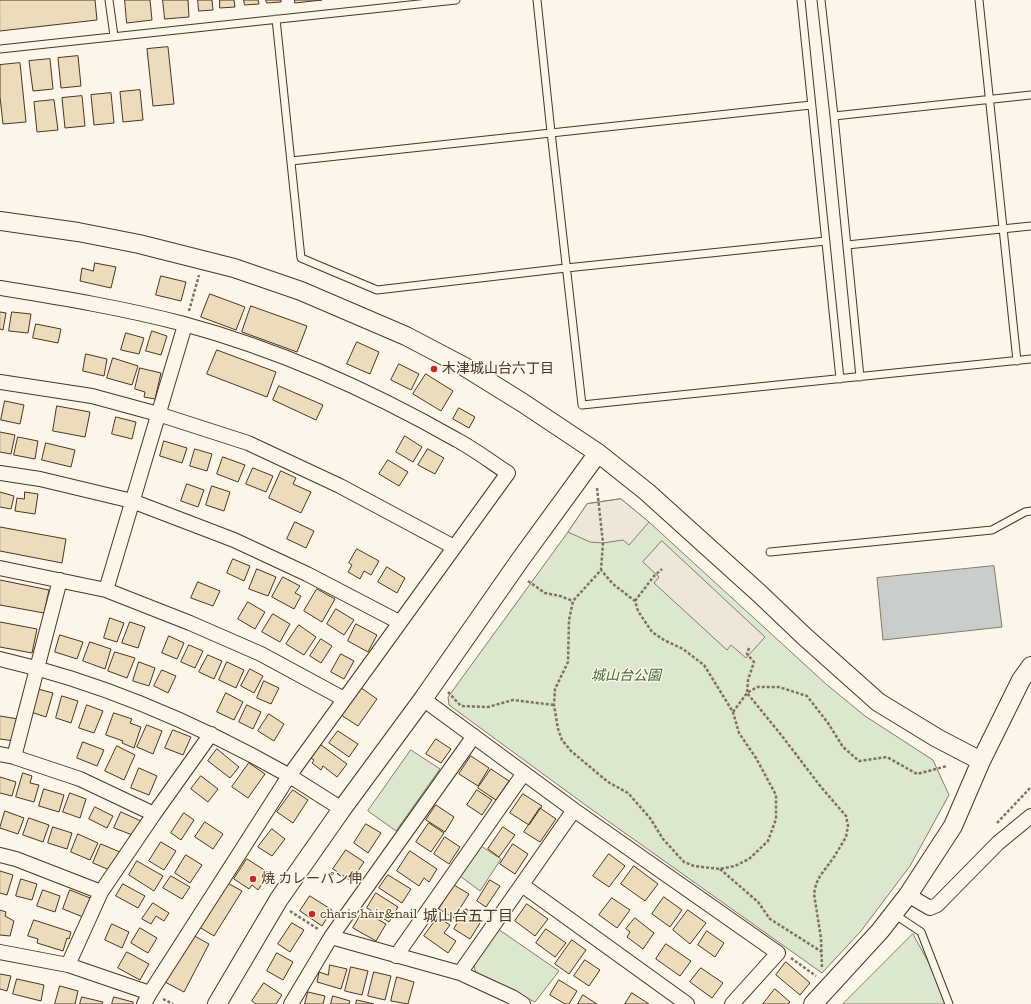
<!DOCTYPE html>
<html>
<head>
<meta charset="utf-8">
<style>
  body { margin:0 }
  canvas { display:block; background:#fbf6e9 }
</style>
</head>
<body>
<canvas width="1031" height="1004"></canvas>
<script>
const g = document.querySelector('canvas').getContext('2d');
g.lineJoin = 'round';
function paint(path, color) {
  g.fillStyle = color;
  g.fill(path, 'evenodd');
}
function trace(path, color, width, dash) {
  g.strokeStyle = color;
  g.lineWidth = width;
  g.lineCap = dash ? 'butt' : 'round';
  g.setLineDash(dash || []);
  g.stroke(path);
}
function drawText(font, color, halo, rows, align = 'center') {
  g.font = font + ' "Zilla Slab","Noto Sans JP",serif';
  g.lineWidth = 3;
  g.setLineDash([]);
  g.textBaseline = 'middle';
  g.strokeStyle = halo;
  g.fillStyle = color;
  for (const [text, x, y, turn = 0] of rows) {
    g.save();
    g.translate(x, y);
    g.rotate((+turn || 0) * Math.PI / 180);
    g.textAlign = isNaN(turn) ? turn : align;
    if (halo) g.strokeText(text, 0, 0);
    g.fillText(text, 0, 0);
    g.restore();
  }
}
const green = new Path2D(`
  M621,499L649,522L826,684L865,716L933,760L949,795L910,866L861,931L822,973L584,804L449,705L448,697L568,532L587,504Z
  M411,750L440,769L396,831L368,811Z
  M481,846L501,859L480,891L460,876Z
  M498,929L559,971L535,1002L476,973L473,963Z
  M913,934L931,967L945,1004H843Z`);
paint(green, '#dce7d0');
trace(green, '#887966', 1);
const parking = new Path2D(`
  M621,499L649,522L629,545L623,540L603,543L590,542L568,532L587,504Z
  M662,541L765,637L746,658L731,645L727,650L654,583L659,577L643,562Z`);
paint(parking, '#ede7d9');
trace(parking, '#887966', 1);
const water = new Path2D(`
  M994,566L1002,627L883,640L877,578Z`);
paint(water, '#c9cecd');
trace(water, '#887966', 1);
const building = new Path2D(`
  M0,0H95L97,20L0,31Z
  M125,0H150L152,20L127,23Z
  M163,0H188L189,17L165,19Z
  M198,0H212L213,10L199,11Z
  M220,0H234L235,7L220,8Z
  M244,0H258L259,4L245,5Z
  M266,0H281V2L267,3Z
  M295,0H322L295,3Z
  M168,47L174,104L153,106L147,49Z
  M78,56L81,86L61,88L58,58Z
  M50,59L53,89L33,91L29,61Z
  M20,63L26,122L3,124L0,97V65Z
  M140,90L143,120L123,122L120,92Z
  M111,93L114,123L94,125L91,95Z
  M82,96L85,126L65,128L62,98Z
  M54,100L58,130L37,132L34,102Z
  M95,263L116,267L111,288L80,281L82,268L93,271Z
  M161,276L186,282L181,301L156,295Z
  M210,294L245,307L236,330L201,317Z
  M251,306L307,326L297,352L242,332Z
  M0,312L6,313L3,330L0,329Z
  M12,312L31,314L28,333L9,331Z
  M36,324L61,329L58,343L33,338Z
  M152,331L167,336L161,355L146,351Z
  M126,333L144,338L139,354L121,350Z
  M357,342L379,352L370,374L347,364Z
  M217,350L276,372L267,397L207,374Z
  M86,354L107,359L104,376L83,371Z
  M113,358L138,366L132,385L107,378Z
  M399,364L419,374L411,390L391,380Z
  M140,368L161,373L155,399L144,397L145,392L135,389Z
  M426,374L453,391L441,411L413,394Z
  M279,386L323,405L316,420L273,400Z
  M5,401L24,405L20,424L1,420Z
  M57,406L90,412L85,437L53,431Z
  M459,408L475,417L469,428L453,419Z
  M116,417L136,422L132,439L112,434Z
  M0,432L15,435L11,454L0,452Z
  M405,436L422,447L413,462L396,452Z
  M18,437L38,441L35,459L14,455Z
  M164,441L187,448L182,463L160,456Z
  M46,443L75,450L71,467L42,460Z
  M195,449L212,454L207,471L190,466Z
  M428,449L444,458L435,474L418,465Z
  M223,457L245,465L238,482L217,474Z
  M388,460L408,472L399,486L379,474Z
  M253,468L273,476L266,492L246,484Z
  M281,471L296,478L293,484L311,492L301,513L269,498Z
  M187,484L204,490L198,507L181,501Z
  M212,486L230,492L224,511L206,505Z
  M0,492L14,496L11,509L0,507Z
  M25,492L38,494L35,514L15,511L17,498L24,499Z
  M295,522L314,531L306,548L287,539Z
  M0,527L66,539L62,563L0,551Z
  M357,549L379,561L371,575L364,571L360,579L348,572L352,565L349,563Z
  M233,559L250,566L244,581L227,573Z
  M387,567L405,578L397,593L378,582Z
  M257,569L276,577L268,596L249,589Z
  M283,577L300,586L295,593L301,596L294,609L272,597Z
  M0,580L49,590L44,613L0,605Z
  M198,582L220,591L213,606L191,598Z
  M317,589L335,599L322,622L304,611Z
  M248,602L265,612L255,629L238,619Z
  M336,609L354,620L344,635L327,624Z
  M273,614L290,624L280,642L262,632Z
  M110,618L124,623L117,642L104,638Z
  M0,622L37,629L32,653L0,647Z
  M130,622L145,627L138,648L122,643Z
  M356,624L377,635L368,652L348,641Z
  M299,625L316,637L304,655L286,644Z
  M60,635L83,642L77,659L55,652Z
  M169,636L184,643L177,659L162,653Z
  M321,639L332,646L321,663L310,656Z
  M90,642L111,649L105,669L83,661Z
  M189,645L203,651L195,668L181,662Z
  M115,652L135,658L127,678L108,671Z
  M341,654L354,661L344,679L331,672Z
  M208,655L222,661L214,679L199,672Z
  M139,662L155,668L149,686L133,681Z
  M227,662L244,670L236,688L219,680Z
  M250,669L263,676L254,693L241,686Z
  M162,670L176,676L168,693L154,686Z
  M264,681L279,688L271,704L257,698Z
  M360,687L377,699L358,726L341,715Z
  M38,689L53,693L46,717L31,712Z
  M226,693L243,702L234,720L217,712Z
  M62,696L78,701L71,723L56,718Z
  M87,705L103,711L94,733L79,728Z
  M247,705L261,712L253,729L239,722Z
  M114,713L132,719L130,723L141,727L134,748L122,743L123,741L106,735Z
  M269,714L284,724L274,741L258,731Z
  M0,716L18,719L14,741L0,739Z
  M147,725L162,731L153,754L137,747Z
  M173,730L191,737L183,755L165,748Z
  M338,731L358,744L349,757L329,743Z
  M436,739L451,749L441,763L426,754Z
  M83,742L104,750L97,766L77,758Z
  M321,745L347,764L337,777L323,766L321,770L312,763L314,760L311,758Z
  M117,746L135,755L124,780L105,771Z
  M217,749L239,767L230,778L208,761Z
  M471,756L489,768L478,786L459,774Z
  M249,763L265,774L248,798L232,787Z
  M139,768L157,776L149,795L131,788Z
  M491,769L509,781L496,800L478,788Z
  M23,773L32,776L30,783L39,785L34,802L16,797Z
  M201,776L218,789L208,802L191,789Z
  M0,777L16,782L12,796L0,793Z
  M44,789L64,795L59,812L39,806Z
  M293,790L308,800L293,823L277,812Z
  M477,790L492,800L482,815L467,805Z
  M70,793L86,799L80,818L63,812Z
  M523,794L542,806L529,825L510,813Z
  M436,805L454,817L445,832L426,820Z
  M95,807L113,816L107,828L89,819Z
  M540,808L556,819L540,842L524,832Z
  M5,811L24,818L18,834L0,828Z
  M121,812L141,821L135,836L114,828Z
  M184,813L194,820L181,840L171,833Z
  M29,818L49,825L43,842L23,835Z
  M205,822L223,834L213,849L195,837Z
  M429,823L444,833L431,852L416,842Z
  M366,824L381,833L368,853L354,843Z
  M53,827L72,833L67,849L48,843Z
  M503,827L515,835L499,857L488,849Z
  M272,829L285,839L272,856L258,847Z
  M78,834L98,843L90,860L71,852Z
  M445,837L460,847L449,864L434,854Z
  M161,842L176,851L164,870L149,861Z
  M101,844L120,852L112,871L93,863Z
  M513,844L528,854L515,874L500,864Z
  M346,850L364,862L351,881L333,869Z
  M410,851L437,869L429,882L424,878L419,886L397,871Z
  M609,854L625,866L609,887L593,876Z
  M186,855L202,865L190,883L175,873Z
  M247,859L269,873L258,890L252,885L249,889L234,879Z
  M137,861L163,876L154,891L129,875Z
  M634,866L658,884L645,901L621,884Z
  M0,871L13,875L7,895L0,893Z
  M388,875L411,889L402,903L379,888Z
  M171,876L190,887L182,899L163,888Z
  M21,879L37,884L32,900L16,896Z
  M490,880L500,886L486,907L477,901Z
  M224,881L242,891L214,936L196,925Z
  M123,884L145,896L138,908L116,896Z
  M454,885L469,894L454,918L439,909Z
  M43,890L60,896L55,912L37,906Z
  M70,890L90,898L83,917L63,909Z
  M376,893L398,907L389,922L367,908Z
  M310,896L332,910L322,926L300,911Z
  M664,897L682,910L670,927L652,914Z
  M612,898L630,910L617,928L599,915Z
  M153,903L169,913L164,921L156,916L151,924L142,919Z
  M527,904L548,919L535,936L515,921Z
  M466,909L482,920L470,939L454,929Z
  M0,910L6,912L5,916L14,921L10,936L0,935Z
  M688,910L706,923L690,944L673,930Z
  M363,911L386,924L376,941L353,928Z
  M438,917L450,925L444,933L456,941L448,953L424,936Z
  M635,918L654,933L643,949L627,937L630,932L626,929Z
  M34,920L71,932L69,939L67,938L63,951L37,943L38,939L28,936Z
  M292,923L304,930L290,952L278,944Z
  M112,924L129,932L122,948L105,940Z
  M140,928L157,938L148,953L131,943Z
  M546,929L566,943L555,957L536,943Z
  M707,931L724,943L715,957L698,945Z
  M191,934L209,944L184,992L165,982Z
  M572,940L586,950L569,974L555,964Z
  M666,944L691,961L680,976L656,959Z
  M127,952L149,964L140,980L118,968Z
  M277,953L293,962L283,980L267,971Z
  M585,960L600,970L589,986L574,976Z
  M786,962L810,983L800,995L776,975Z
  M330,965L347,969L341,989L317,982L319,972L328,975Z
  M351,967L368,971L362,995L345,991Z
  M701,968L723,983L712,998L690,982Z
  M374,972L391,976L385,1000L368,996Z
  M0,974L11,976L7,991L0,989Z
  M397,977L414,982L408,1004L391,1001Z
  M17,979L44,985L41,1001L13,994Z
  M559,980L577,991L569,1004H565L550,995Z
  M264,983L282,995L276,1004H256L252,1001Z
  M60,986L78,991L75,1004H55Z
  M775,989L790,1002L788,1004H763Z
  M308,992L325,996L323,1004H305Z
  M632,993L649,1004H625Z
  M583,995L597,1004H578Z
  M333,996L350,1001L349,1004H331Z
  M82,997L103,1002L102,1004H80Z
  M114,997L133,1002V1004H112Z
  M357,1000L374,1004H356Z`);
paint(building, '#ecdcbc');
trace(building, '#4a3520', 1);
const service = new Path2D(`
  M109,0L114,36
  M537,0L551,132L582,405L1031,359
  M801,0L840,379
  M821,0L834,116L860,377
  M979,0L1017,361
  M276,19L301,258L377,290L566,268L826,241
  M0,49L456,0
  M834,116L1031,95
  M291,161L811,105
  M847,245L1031,226
  M770,552L992,530L1025,512L1031,511
  M894,914L921,932L949,1004`);
const minor = new Path2D(`
  M0,288C62,298 123,308 184,324C280,350 371,391 457,440C474,449 491,462 508,473L289,776L150,993L144,1004
  M0,382L92,396L158,414L248,443L340,486L454,547
  M0,473L40,479L132,501L234,540L307,574L399,622
  M0,568L106,590L190,623L261,654L344,699
  M106,590L185,325
  M0,659C101,682 198,724 288,775C306,786 324,798 342,809
  M423,699L574,810L778,953L732,1004
  M0,754L14,757L80,779L154,814
  M14,757L60,580
  M0,855L16,859L101,892
  M522,885L687,1004
  M908,895L930,908L937,905L998,843L1031,816
  M331,937L460,973L512,997L523,1004
  M0,952L68,965L150,993
  M396,956L524,773
  M68,965L101,892L154,814L211,734
  M460,973L574,810
  M291,1004L331,937L474,736`);
const tertiary = new Path2D(`
  M0,221L78,232L139,244L234,268L301,291L406,336L465,367L523,403L598,453L647,492L760,594L804,636L878,702L937,738L981,761
  M217,1004L279,899L342,809L423,699L520,560L598,453
  M813,1004L880,931L908,895L953,826L981,761L1021,680L1031,666`);
trace(service, '#4a3520', 9);
trace(minor, '#4a3520', 16);
trace(tertiary, '#4a3520', 20);
trace(new Path2D(`
  M189,311L199,275
  M597,488L603,543L601,570L573,601L569,620L568,662L555,689L554,705L558,729L562,740L571,751L608,782L628,793L650,818L663,839L684,862L694,866L720,869L735,866L749,859L768,841L776,819V795L756,758L739,733L733,712L704,665L683,649L664,640L652,632L638,611L635,601L613,584L601,570
  M528,581L545,593L560,596L573,601
  M635,601L654,576L662,569
  M749,648L747,654L754,662L748,680L747,693L782,736L821,787L846,816L848,826L846,837L834,857L820,876L816,884L814,894L821,938L822,969
  M448,692L461,706L488,707L513,700L554,705
  M733,712L747,693L757,687H779L807,696L828,723L843,747L859,761L887,757L917,774L947,766
  M997,823L1031,787
  M720,869L758,902L770,919L822,952
  M290,911L318,929
  M791,958L816,976
  M163,999L173,1004`), '#7f6f5c', 2.5, [3, 2]);
trace(service, '#fbf6e9', 7);
trace(minor, '#fbf6e9', 14);
trace(tertiary, '#fbf6e9', 18);
for (const [x, y, r, color] of [
  [434,369,4,"#c62828"],
  [253,879,4,"#c62828"],
  [312,914,4,"#c62828"]
]) {
  const dot = new Path2D();
  dot.arc(x, y, r, 0, 2 * Math.PI);
  g.fillStyle = color;
  g.fill(dot);
  trace(dot, '#fbf6e9', 1.5);
}
drawText('14px', '#4a3520', '#fbf6e9', [
  ["木津城山台六丁目",442,369],
  ["焼 カレーパン伸",261,879],
  ["charis hair&nail",320,914]
], 'left');
drawText('italic 14px', '#436837', '#fbf6e9', [
  ["城山台公園",626,676]
]);
drawText('15px', '#4a3520', '#fbf6e9', [
  ["城山台五丁目",468,917]
]);
</script>
</body>
</html>
